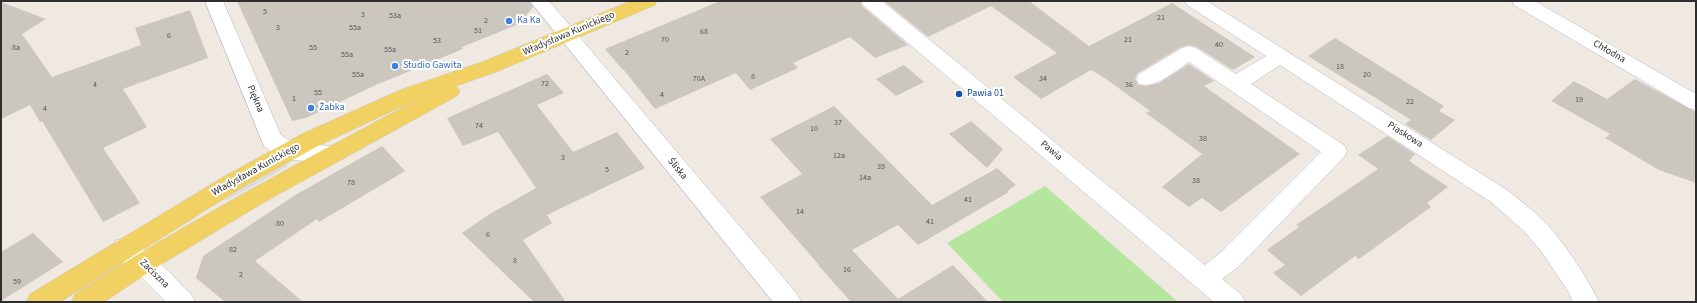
<!DOCTYPE html>
<html>
<head>
<meta charset="utf-8">
<style>
  body { margin:0 }
  #map { position:relative; width:1697px; height:303px; overflow:hidden; background:#efe9e1; font-family:"Source Sans 3",sans-serif }
  canvas { display:block }
  .frame { position:absolute; inset:0; border:2px solid #2e2e2e; pointer-events:none }
</style>
</head>
<body>
<div id="map">
<canvas width="1697" height="303"></canvas>
<div class="frame"></div>
</div>
<script>
const g = document.querySelector('canvas').getContext('2d');
g.lineJoin = 'round';
function paint(path, color) {
  g.fillStyle = color;
  g.fill(path, 'evenodd');
}
function trace(path, color, width, dash) {
  g.strokeStyle = color;
  g.lineWidth = width;
  g.lineCap = dash ? 'butt' : 'round';
  g.setLineDash(dash || []);
  g.stroke(path);
}
function drawText(font, color, halo, rows, align = 'center') {
  g.font = font + ' "Source Sans 3",sans-serif';
  g.lineWidth = 4;
  g.setLineDash([]);
  g.textBaseline = 'middle';
  g.strokeStyle = halo;
  g.fillStyle = color;
  for (const [text, x, y, turn = 0] of rows) {
    g.save();
    g.translate(x, y);
    g.rotate((+turn || 0) * Math.PI / 180);
    g.textAlign = isNaN(turn) ? turn : align;
    if (halo) g.strokeText(text, 0, 0);
    g.fillText(text, 0, 0);
    g.restore();
  }
}
paint(new Path2D(`
  M1045,186L1178,302H1003L947,243Z`), '#b6e59e');
paint(new Path2D(`
  M287,163V166L285,168L230,199L227,200L222,199L223,197Z`), '#dfdcd8');
paint(new Path2D(`
  M237,1H529L533,7L519,24L462,47L463,49L376,85L306,118L292,121Z
  M720,1H860L862,6L908,45L875,58L850,37L793,63L798,68L750,90L736,73L655,109L623,69H622L605,49Z
  M884,1H1029L1089,46L1172,3L1255,57L1233,70L1197,47L1189,45L1181,47L1138,73L1135,78L1138,85L1146,86L1159,83L1189,64L1214,81L1204,86L1300,154L1221,212L1202,198L1189,207L1162,187L1202,154L1146,113L1150,111L1106,79L1091,70L1041,99L1013,77L1057,53L991,6L928,37Z
  M1,2L46,19L22,34L52,77L141,45L135,28L190,10L208,58L123,89L147,127L103,148L140,203L103,222L42,121L40,122L30,105L1,119Z
  M1335,38L1444,106L1439,111L1455,120L1431,140L1405,124L1411,120L1308,56Z
  M904,65L924,82L896,96L876,79Z
  M547,74L564,93L537,105L573,152L617,132L645,168L547,215L552,223L523,240L566,302H534L462,233L488,215L536,188L498,132L463,146L447,118Z
  M1635,79L1696,112V183L1659,170L1605,138L1610,134L1551,101L1574,81L1607,99Z
  M834,106L932,205L997,168L1016,185L1007,191L1009,192L918,245L898,225L852,250L898,299L953,265L988,302H851L818,265H819L760,197L802,174L770,139Z
  M971,121L1003,149L987,168L949,134Z
  M1387,136L1415,154L1409,161L1448,187L1427,203L1431,207L1359,259L1355,256L1301,296L1273,273L1285,265L1267,250L1299,227L1296,225L1378,169L1358,155Z
  M382,146L405,171L319,222L317,219L255,261L303,302H225L196,278L203,256L297,194Z
  M33,233L63,262L1,301V252Z`), '#cbc7bf');
const minor = new Path2D(`
  M205,1H223L281,135L293,143L331,146L339,148L342,154L339,160C327,163 291,162 280,156C274,154 269,149 264,146Z
  M530,1H549L797,294L801,302H773Z
  M861,1H882L1205,265L1220,253L1321,152L1189,62C1175,71 1156,89 1139,84L1136,79L1139,74L1182,48L1189,46L1196,48L1236,74L1266,56L1187,5L1185,1H1207L1507,190C1518,199 1530,208 1541,218C1564,242 1584,272 1599,302H1573L1568,291L1541,251L1524,231L1491,202L1280,65L1251,84L1344,145L1347,151L1344,157L1238,267L1222,279L1241,294L1245,302H1214L863,5Z
  M1512,1H1535L1696,94V110L1689,108L1514,5Z
  M124,238C149,247 172,276 191,294L195,302H166L134,270L115,255L112,248L115,241Z`);
const major = new Path2D(`
  M631,1H657L655,5L496,72L456,86L460,91L457,96L261,204L152,270L104,302H71L75,294C186,222 303,161 420,98L318,146L241,188L60,302H26L30,294L225,176L302,134L400,90L482,62Z`);
trace(minor, '#b4b7c1', 1);
trace(major, '#c9c9c9', 1);
paint(minor, '#fff');
paint(major, '#f2d163');
for (const [x, y, r, color] of [
  [509,21,4,"#3f7fe0"],
  [395,66,4,"#3f7fe0"],
  [959,94,4,"#1a4fb4"],
  [311,108,4,"#3f7fe0"]
]) {
  const dot = new Path2D();
  dot.arc(x, y, r, 0, 2 * Math.PI);
  g.fillStyle = color;
  g.fill(dot);
  trace(dot, '#fff', 1.5);
}
drawText('8px', '#555452', null, [
  ["5",265,12],
  ["3",363,15],
  ["53a",395,16],
  ["21",1161,18],
  ["2",486,21],
  ["3",278,28],
  ["55a",355,28],
  ["51",478,31],
  ["68",704,32],
  ["6",169,36],
  ["70",665,40],
  ["21",1128,40],
  ["53",437,41],
  ["40",1219,45],
  ["8a",16,48],
  ["55",313,48],
  ["55a",390,50],
  ["2",627,53],
  ["55a",347,55],
  ["18",1340,67],
  ["55a",358,75],
  ["20",1367,75],
  ["8",753,77],
  ["70A",699,79],
  ["34",1043,79],
  ["72",545,84],
  ["4",95,85],
  ["36",1129,85],
  ["55",318,93],
  ["4",662,95],
  ["1",294,99],
  ["19",1579,100],
  ["22",1410,102],
  ["4",45,109],
  ["37",838,123],
  ["74",479,126],
  ["10",814,129],
  ["38",1203,139],
  ["12a",839,156],
  ["3",563,158],
  ["39",881,167],
  ["5",607,170],
  ["14a",865,178],
  ["38",1196,181],
  ["78",351,183],
  ["41",968,200],
  ["14",800,212],
  ["41",930,222],
  ["80",280,224],
  ["6",488,235],
  ["82",233,250],
  ["8",515,261],
  ["16",847,270],
  ["2",241,275],
  ["59",17,282]
]);
drawText('10px', '#366cbe', '#fff', [
  ["Ka Ka",517,21],
  ["Studio Gawita",403,66],
  ["Żabka",319,108]
], 'left');
drawText('10px', '#2e2e2e', '#fff', [
  ["Władysława Kunickiego",569,34,-23],
  ["Chłodna",1609,52,30],
  ["Piękna",255,99,67],
  ["Piaskowa",1405,135,32],
  ["Pawia",1051,151,40],
  ["Śliska",677,169,50],
  ["Władysława Kunickiego",256,170,-29],
  ["Zaciszna",154,274,44]
]);
drawText('10px', '#164399', '#fff', [
  ["Pawia 01",967,94]
], 'left');
</script>
</body>
</html>
